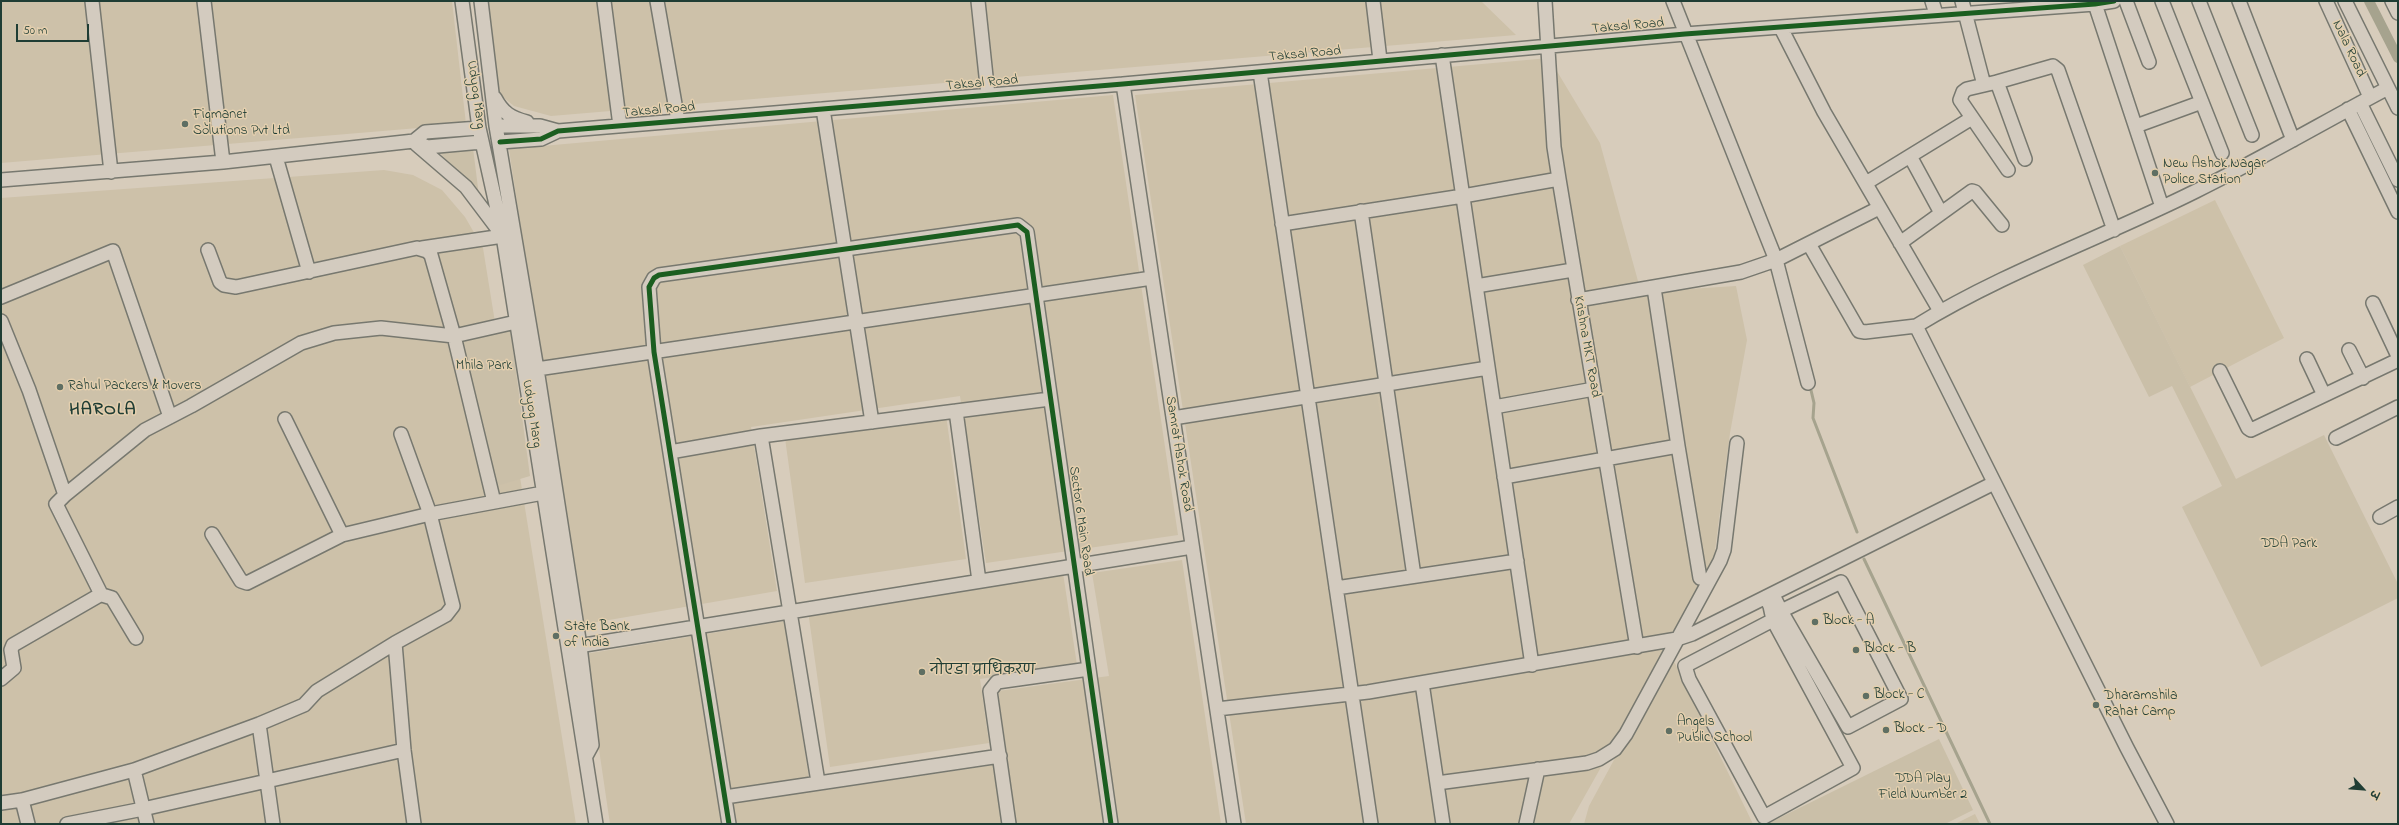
<!DOCTYPE html>
<html>
<head>
<meta charset="utf-8">
<style>
  body { margin:0 }
  #map { position:relative; width:2399px; height:825px; overflow:hidden; background:#d7ccbb; font-family:"Indie Flower","Playpen Sans Deva",sans-serif }
  canvas { display:block }
  .frame { position:absolute; inset:0; border:2px solid #1f3d34; pointer-events:none }
  .north { position:absolute; left:2343px; top:769px; width:40px; height:40px; -webkit-text-stroke:3px #e4cfae; paint-order:stroke; rotate:116deg; font-size:11px; font-weight:700; line-height:16px; text-align:center; color:#1f3d34 }
  .north::after { content:''; display:block; margin:auto; width:14px; height:18px; background:#1f3d34; clip-path:polygon(50% 0,100% 100%,50% 72%,0 100%) }
  .scale { position:absolute; left:16px; top:24px; width:73px; height:18px; box-sizing:border-box; border:2px solid #1f3d34; border-top:0; padding-left:5px; font-size:12px; line-height:14px; white-space:nowrap; color:#1f3d34; -webkit-text-stroke:3px #e4cfae; paint-order:stroke }
</style>
</head>
<body>
<div id="map">
<canvas width="2399" height="825"></canvas>
<div class="frame"></div>
<div class="north">उ</div>
<div class="scale">50 m</div>
</div>
<script>
const g = document.querySelector('canvas').getContext('2d');
g.lineJoin = 'round';
function paint(path, color) {
  g.fillStyle = color;
  g.fill(path, 'evenodd');
}
function trace(path, color, width, dash) {
  g.strokeStyle = color;
  g.lineWidth = width;
  g.lineCap = dash ? 'butt' : 'round';
  g.setLineDash(dash || []);
  g.stroke(path);
}
function drawText(font, color, halo, rows, align = 'center') {
  g.font = font + ' "Indie Flower","Playpen Sans Deva",sans-serif';
  g.lineWidth = 3;
  g.setLineDash([]);
  g.textBaseline = 'middle';
  g.strokeStyle = halo;
  g.fillStyle = color;
  for (const [text, x, y, turn = 0] of rows) {
    g.save();
    g.translate(x, y);
    g.rotate((+turn || 0) * Math.PI / 180);
    g.textAlign = isNaN(turn) ? turn : align;
    if (halo) g.strokeText(text, 0, 0);
    g.fillText(text, 0, 0);
    g.restore();
  }
}
paint(new Path2D(`
  M1,1H452L466,124L1,163Z
  M488,1H1481L1516,35L551,116L514,106L498,93Z
  M1549,58L1600,143L1641,292L1736,286L1747,340L1730,433L1714,558L1685,618L1569,824H1246L1135,95Z
  M1113,95L1178,535L986,563L960,396L751,427L777,591L580,625L509,149Z
  M384,170L413,175L442,190L465,217L483,248L576,824H1V198Z
  M2215,200L2284,338L2190,387L2120,246Z
  M946,415L966,559L805,583L785,438Z
  M1182,560L1221,824H610L585,654L785,621L811,792L1008,763L998,691L1109,676L1092,573Z
  M1063,573L1077,665L980,679L989,743L830,767L808,611Z
  M1671,655L1753,824H1584L1589,806Z
  M1975,814L1980,824H1955Z`), '#cdc1a9');
paint(new Path2D(`
  M473,148L479,196L440,153Z
  M2120,246L2236,479L2324,435L2398,584V598L2261,667L2182,507L2222,486L2172,386L2149,397L2083,265Z
  M510,327L530,476L490,488L446,344Z
  M1377,395L1405,568L1337,579L1309,406Z
  M1939,739L1973,810L1945,824H1767Z`), '#cabfa8');
trace(new Path2D(`
  M1810,386L1814,403L1813,418L1857,532
  M1864,559L1990,824`), '#a6a38e', 3);
trace(new Path2D(`
  M2369,1L2398,58`), '#a6a38e', 10);
const minor = new Path2D(`
  M92,1L111,172
  M204,1L223,162
  M462,1L479,128L503,236L596,824
  M481,1L496,126L537,369L580,646L592,745L586,756
  M604,1L620,126
  M657,1L678,121
  M978,1L988,95
  M1373,1L1380,60
  M1545,1L1554,147L1559,179L1637,647
  M1673,1L1776,260L1808,383
  M1932,1L1936,14
  M1962,1L1984,85
  M2126,1L2149,62
  M2162,1L2222,153
  M2199,1L2252,135
  M2239,1L2293,140
  M2326,1L2370,97
  M2345,1L2398,108
  M2392,1L2398,13
  M2095,4L2162,207
  M1781,28L1824,112L1940,311
  M1442,55L1532,665
  M1260,72L1371,824
  M1997,82L1967,89L1963,92L1960,100L2008,170
  M1123,84L1234,824
  M495,98C503,113 511,118 527,122
  M2360,103L2398,180
  M823,109L872,422
  M2348,109L2398,212
  M496,126H540L558,131
  M2136,126L2202,102
  M414,141L425,132L479,128
  M500,142L541,139L558,131L1123,84L1685,34L2095,4L2114,1
  M416,144L466,187L503,236L422,248
  M1910,156L1941,213
  M276,157L309,272
  M2025,159L1997,82L2053,66L2058,70L2114,230
  M1,180L223,162L414,141L427,147L482,142
  M1866,183L1972,118
  M1361,211L1414,576
  M1282,224L1463,196L1559,179
  M1900,243L1972,191L1975,192L2002,225
  M1809,244L1859,331L1865,332L1916,326
  M208,250L220,282L224,285L236,287L417,248L427,251L431,255L454,336L494,502
  M1476,286L1573,270
  M1,297L113,251L170,417
  M1578,300L1741,272L1776,260L1879,208
  M2373,303L2398,356
  M1,321L29,390L65,495L145,430L191,406L301,343L334,333L381,328L454,336L516,322
  M2349,350L2363,378
  M2307,359L2324,395
  M537,369L1152,278
  M2220,371L2248,428L2251,430L2398,360
  M1494,407L1594,389
  M956,411L979,581
  M1173,418L1488,368
  M285,419L342,535
  M761,436L818,782
  M2336,438L2398,407
  M1678,446L1700,578
  M670,452L761,436L1050,399
  M1504,477L1678,446L1654,288
  M2380,517L2398,507
  M212,534L241,581L247,583L342,535L430,514L543,493
  M1336,588L1517,561
  M99,594L112,598L136,638
  M1773,595L1781,611L1841,582L1901,699L1848,727L1781,611
  M1766,597L1770,606L1773,620L1853,768L1764,817L1689,679L1685,666L1773,620
  M395,643L446,615L453,606L430,514L401,434
  M572,647L1192,547
  M1,679L14,668L11,650L13,645L98,596L100,592L56,504L65,495
  M1422,683L1443,824
  M1217,709L1368,692L1677,639L1692,634L1994,483
  M259,724L273,824
  M134,770L147,824
  M1437,783L1587,763L1599,759L1615,749L1626,734L1720,561L1724,550L1737,443
  M725,797L1000,756
  M22,800L28,824
  M1,803L22,800L134,770L259,724L304,705L317,691L395,643L404,750L414,824
  M67,824L143,809L404,750
  M729,824L654,352L649,287L654,278L659,275L1018,225L1027,232L1111,824
  M1009,824L990,691L997,682L1089,669
  M1526,824L1538,769
  M2167,824L2127,748L1916,326C2004,272 2104,237 2196,191C2261,159 2324,122 2388,88`);
trace(minor, '#77786f', 16);
trace(minor, '#d3cbbf', 13);
trace(new Path2D(`
  M500,142L541,139L558,131L1123,84L1685,34L2095,4L2114,1
  M729,824L654,352L649,287L654,278L659,275L1018,225L1027,232L1111,824`), '#1b5e20', 5);
for (const [x, y, r, color] of [
  [185,124,4,"#5f6f63"],
  [2155,173,4,"#5f6f63"],
  [60,387,4,"#5f6f63"],
  [1815,622,4,"#5f6f63"],
  [556,636,4,"#5f6f63"],
  [1856,650,4,"#5f6f63"],
  [922,672,4,"#5f6f63"],
  [1866,696,4,"#5f6f63"],
  [2096,705,4,"#5f6f63"],
  [1886,730,4,"#5f6f63"],
  [1669,731,4,"#5f6f63"]
]) {
  const dot = new Path2D();
  dot.arc(x, y, r, 0, 2 * Math.PI);
  g.fillStyle = color;
  g.fill(dot);
  trace(dot, '#e4cfae', 1.5);
}
drawText('14px', '#1f3d34', '#e4cfae', [
  ["Taksal Road",1628,27,-5],
  ["Nala Road",2348,49,65],
  ["Taksal Road",1305,55,-5],
  ["Taksal Road",982,84,-5],
  ["Udyog Marg",475,95,82],
  ["Taksal Road",659,111,-5],
  ["Krishna MKT Road",1586,347,80],
  ["Udyog Marg",531,414,81],
  ["Samrat Ashok Road",1178,454,81],
  ["Sector 6 Main Road",1080,521,82]
]);
drawText('14px', '#1f3d34', '#e4cfae', [
  ["Figmanet",193,116],
  ["Solutions Pvt Ltd",193,132],
  ["New Ashok Nagar",2163,165],
  ["Police Station",2163,181],
  ["Rahul Packers & Movers",68,387],
  ["Block - A",1823,622],
  ["State Bank",564,628],
  ["of India",564,644],
  ["Block - B",1864,650],
  ["नोएडा प्राधिकरण",930,672],
  ["Block - C",1874,696],
  ["Dharamshila",2104,697],
  ["Rahat Camp",2104,713],
  ["Angels",1677,723],
  ["Public School",1677,739],
  ["Block - D",1894,730]
], 'left');
drawText('14px', '#274339', '#e4cfae', [
  ["Mhila Park",484,367],
  ["DDA Park",2289,545],
  ["DDA Play",1923,780],
  ["Field Number 2",1923,796]
]);
g.letterSpacing = '1px';
drawText('bold 18px', '#1f3d34', '#e4cfae', [
  ["HAROLA",103,411]
]);
g.letterSpacing = '0px';
</script>
</body>
</html>
